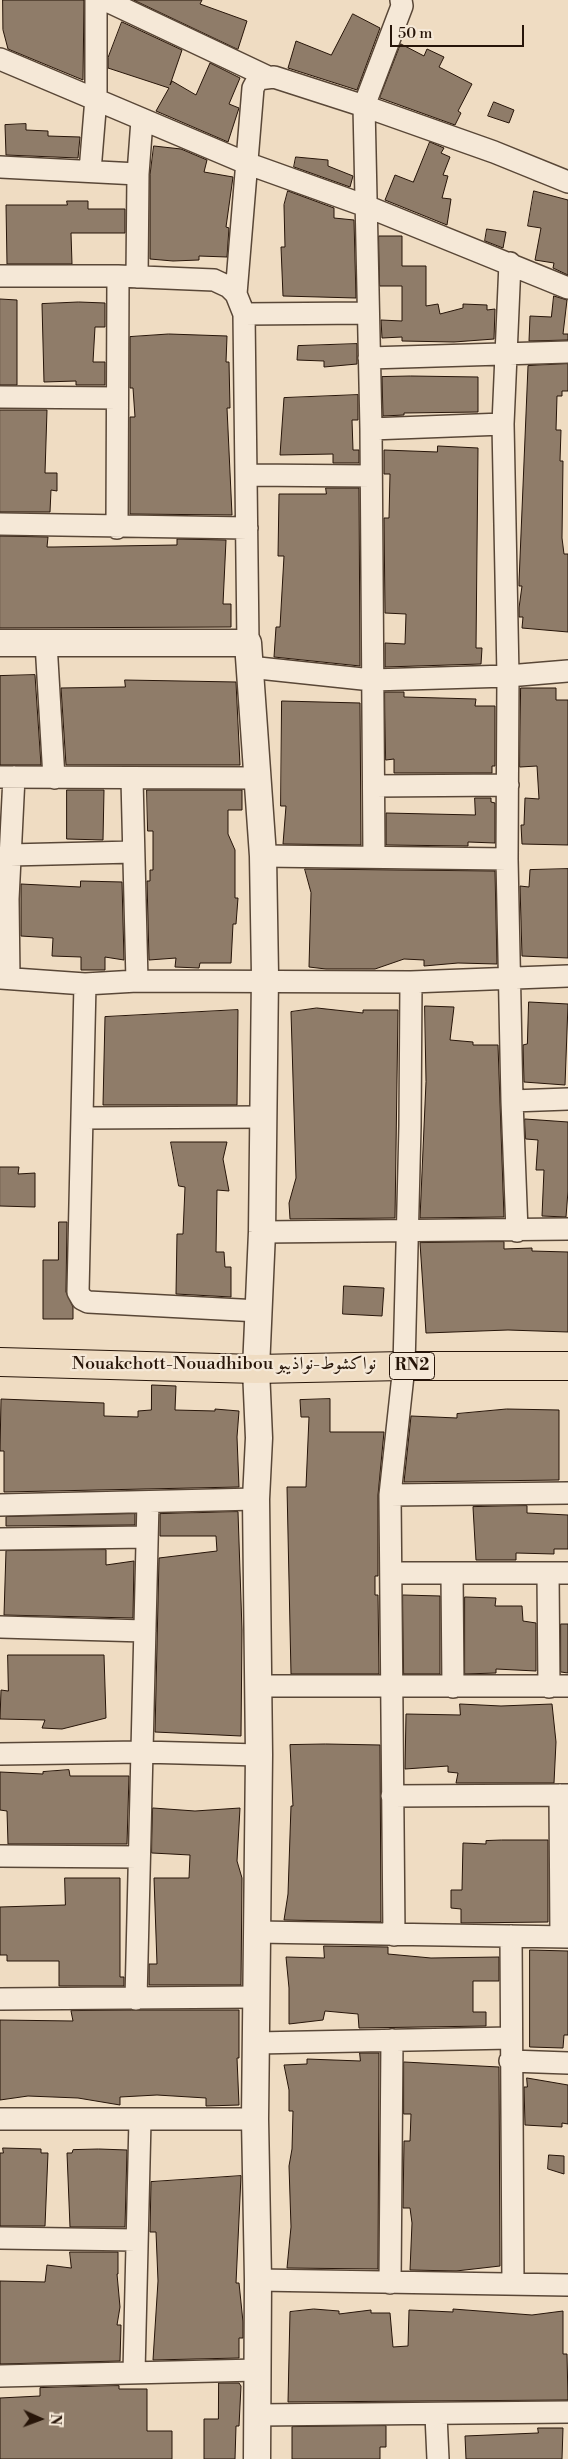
<!DOCTYPE html>
<html>
<head>
<meta charset="utf-8">
<style>
  body { margin:0 }
  #map { position:relative; width:568px; height:2459px; overflow:hidden; background:#efdcc2; font-family:"Libre Bodoni",serif }
  canvas { display:block }
  .north { position:absolute; left:15px; top:2394px; width:50px; height:50px; -webkit-text-stroke:4px #f5e8d7; paint-order:stroke; rotate:92deg; font-size:14px; font-weight:700; line-height:20px; text-align:center; color:#271509 }
  .north::after { content:''; display:block; margin:auto; width:18px; height:22px; background:#271509; clip-path:polygon(50% 0,100% 100%,50% 72%,0 100%) }
  .scale { position:absolute; left:390px; top:25px; width:134px; height:22px; box-sizing:border-box; border:2px solid #271509; border-top:0; padding-left:6px; font-size:15px; line-height:18px; white-space:nowrap; color:#271509; -webkit-text-stroke:4px #f5e8d7; paint-order:stroke }
</style>
</head>
<body>
<div id="map">
<canvas width="568" height="2459"></canvas>
<div class="north">N</div>
<div class="scale">50 m</div>
</div>
<script>
const g = document.querySelector('canvas').getContext('2d');
g.lineJoin = 'round';
function paint(path, color) {
  g.fillStyle = color;
  g.fill(path, 'evenodd');
}
function trace(path, color, width, dash) {
  g.strokeStyle = color;
  g.lineWidth = width;
  g.lineCap = dash ? 'butt' : 'round';
  g.setLineDash(dash || []);
  g.stroke(path);
}
function drawText(font, color, halo, rows, align = 'center') {
  g.font = font + ' "Libre Bodoni",Amiri,serif';
  g.lineWidth = 4.5;
  g.setLineDash([]);
  g.textBaseline = 'middle';
  g.strokeStyle = halo;
  g.fillStyle = color;
  for (const [text, x, y, turn = 0] of rows) {
    g.save();
    g.translate(x, y);
    g.rotate((+turn || 0) * Math.PI / 180);
    g.textAlign = isNaN(turn) ? turn : align;
    if (halo) g.strokeText(text, 0, 0);
    g.fillText(text, 0, 0);
    g.restore();
  }
}
const building = new Path2D(`
  M3,0H84L83,80L8,49L3,30Z
  M134,0H202L200,4L247,21L238,49Z
  M353,14L380,28L357,90L288,68L296,41L331,55Z
  M122,22L182,50L170,85L172,81L196,95L210,63L240,78L229,104L239,108L228,142L156,111L169,88L108,68V58Z
  M401,44L424,56L427,49L444,57L439,67L472,84L458,111L461,113L455,125L380,98Z
  M494,102L514,110L509,123L488,116Z
  M26,124V130L48,131V136L80,137L78,158L6,155L5,125Z
  M430,142L444,148L441,153L450,157L443,175L448,176L442,198L451,199L447,225L385,200L395,175L413,182Z
  M154,146L181,149L207,160L204,172L233,177L226,227L229,228L227,257L199,256V260L173,261L150,259V175Z
  M296,157L328,160V166L353,176L350,187L294,167Z
  M288,191L334,208V218L354,220L356,298L283,296L281,247H285L284,205Z
  M534,191L568,200V275L553,268L554,263L535,260L541,228L528,226Z
  M67,201H88V209H125V233H71L72,264H7L6,205H67Z
  M487,229L506,232L503,248L485,241Z
  M379,236H402V266H426V306L438,304L440,314L463,308V304L487,305V310L495,309L494,339L454,342L402,341V337L382,338L381,320L402,321V286H380Z
  M554,296L567,300L563,334H568V340L529,341L530,316L551,317Z
  M0,299L17,300V385H0Z
  M79,302L105,303V327H95L93,362H105V385H76V381L44,382L42,304Z
  M169,334L227,336L226,362H229L230,408H227L232,515L130,514V417H135L133,388H130V337Z
  M357,344V364L324,367V361L297,360L298,346Z
  M568,364V391H562V396H557L556,430H561L560,461H563L562,538L564,554H568V632L522,628L523,617H519V608L522,586H519V582L528,366Z
  M411,376L478,377V412L404,413V415L383,416L382,377Z
  M358,395V420H352L353,450H359V463H333V454L280,455L284,398Z
  M0,410H47L45,473H57V491L51,490L50,512H0Z
  M438,446L478,448L476,648H482L481,664L385,667V643L405,644L406,614L385,613L384,518H389L390,474H384V450L437,452Z
  M326,488H359L360,666L274,657L276,627H280L284,556H278L279,494H326Z
  M0,536L48,537L47,547H54L177,545V539L226,540L223,604H231V627L0,628Z
  M35,675L41,765H0V676Z
  M125,680L236,682L240,765H66L61,688L125,687Z
  M521,688H556V700H568V845L522,844L521,825H524L525,798L539,799L537,766L520,767Z
  M385,692H404V697L476,699L475,706H495V766H492V773H394V759L386,760Z
  M282,701L360,703L361,845L283,844L286,806H281Z
  M67,790H104L103,840L67,839Z
  M147,790H242V810H228V834L235,850V898H238L236,924H233L231,963H200L199,968L175,967L176,958L149,960L147,881H150V870H153V831H148Z
  M475,798H491V802L495,803V843L468,842V846L386,845V813L475,815Z
  M305,869L495,871L497,964L458,963L424,966V960L404,959L375,969H326L309,967L311,893Z
  M568,869V958L522,956L520,886L529,887L530,870Z
  M81,881L122,882L124,960L105,957V970H81V957L52,956L53,938L21,936V884L80,887Z
  M529,1002L568,1004L565,1085L524,1082L523,1045L527,1044Z
  M425,1006L454,1007L450,1040L473,1042V1045H498L504,1217L420,1218L426,1082Z
  M317,1008L363,1013V1010H398L395,1218L290,1219L289,1203L296,1178L291,1012Z
  M238,1010L237,1105H103L105,1017Z
  M525,1119L568,1122V1191L566,1217L542,1216L544,1170H536L538,1140L526,1139Z
  M171,1142H227L223,1159L229,1191L217,1190L216,1252H224L225,1267H231V1297L176,1294L177,1234H183L185,1187L179,1186Z
  M0,1167H19L18,1174L35,1173V1207L0,1206Z
  M59,1222H67L66,1292L73,1307V1319H43V1260H58Z
  M504,1242V1249L532,1248V1251L568,1252V1332L508,1330L426,1333L420,1243Z
  M344,1286L384,1288L382,1316L343,1314Z
  M152,1385L176,1386L175,1410L215,1411V1409L239,1411L237,1437L239,1487L4,1492V1451H0L1,1399L104,1403V1416L138,1417V1411L151,1410Z
  M330,1399V1432H384L378,1495V1576H375V1595H378L379,1674H291L287,1487H306L309,1417H301L300,1400Z
  M507,1409L559,1410V1480L404,1482L411,1416L457,1418V1414Z
  M527,1506V1513L568,1515V1549H554V1554L516,1553V1560H476L473,1507Z
  M238,1512L242,1630L241,1736L155,1732L159,1558L217,1551L216,1536H160V1514Z
  M135,1514V1525L6,1526V1517Z
  M106,1550V1565L134,1561L133,1618L4,1615L6,1551Z
  M403,1595L440,1596V1674H404Z
  M465,1597L496,1598L495,1606H522L523,1621L536,1623V1671L496,1669V1673L465,1674Z
  M561,1624H568V1673L561,1672Z
  M8,1655H104L106,1718L62,1729L42,1728L45,1720L0,1719L1,1690L8,1691Z
  M460,1704L501,1706L552,1704L556,1742L554,1783H456L458,1773L448,1772V1766L405,1769L406,1714L460,1715Z
  M326,1744L380,1745L381,1922L284,1920L288,1894L291,1806H293L290,1745Z
  M69,1770L70,1776H129L127,1844H8L7,1811L0,1810V1772L43,1774V1772Z
  M153,1808L195,1811L240,1808L237,1861L242,1878L241,1985H149V1964H157L154,1878H189L190,1855L152,1853Z
  M502,1840H548V1922L461,1923V1909L451,1908V1890H462L463,1843L486,1844V1841Z
  M65,1878H120V1977H124V1986H59V1961H7V1955H0V1907L65,1905Z
  M324,1946L388,1947V1954L431,1958L499,1957V1981H473V2012H486V2026L359,2028L358,2014L325,2011L323,2020L289,2024V1988L286,1957L324,1958Z
  M530,1950L568,1951V2035H564L563,2048L530,2047Z
  M132,2010H239V2058H237L239,2105L206,2106V2098L157,2095L120,2097V2105L78,2098L28,2096L0,2100V2020L73,2021L71,2011Z
  M360,2053H379L378,2269L287,2268L291,2227L289,2166L292,2149L293,2111H289V2090L284,2065L307,2064V2059L360,2061Z
  M404,2062L499,2067L500,2266L456,2271L410,2270L412,2223L410,2208H403L404,2141H410L411,2114H404Z
  M527,2078L568,2085V2124L562,2123V2127L525,2125L524,2087H527Z
  M3,2148L41,2149V2153H48L45,2226H0V2153H3Z
  M99,2149L127,2150L125,2227H70L67,2153H72L73,2150Z
  M549,2155L564,2156V2174L548,2169Z
  M241,2176L236,2283H239L243,2322V2338H239V2358L153,2360L158,2281L156,2232H150L151,2182Z
  M70,2252H118V2274H117L120,2307L117,2325H121L120,2361L0,2364V2281L45,2282L47,2265L71,2268Z
  M314,2309L339,2311V2314L371,2310V2313H390L393,2347L408,2346L409,2310L453,2312V2309L532,2315L563,2311V2354H567L568,2400L288,2402L290,2312Z
  M219,2383H239L241,2386L239,2426H236L235,2459H204V2419H218Z
  M119,2386V2389H147V2431H172V2459H0V2398L40,2396V2388Z
  M386,2426V2447H380V2459H292V2427Z
  M538,2428H563L562,2459H466L465,2436L538,2433Z`);
paint(building, '#8f7c69');
trace(building, '#271509', 1);
const minor = new Path2D(`
  M105,0L266,76
  M0,59L246,163L366,206L568,288
  M0,167L138,174
  M90,171L96,98V0
  M510,263L503,424L508,676L507,859L512,1101L517,1231
  M0,276H118L214,280L229,287L236,294L244,314L248,643
  M137,277L138,174L142,120
  M236,294L253,88L258,79L274,77L364,106L494,152L568,182
  M244,314L368,313
  M369,358L568,352
  M0,397L117,398
  M371,429L503,424
  M246,475L371,476
  M0,524L247,528
  M117,528L118,276
  M46,643L54,778
  M249,667L372,680L508,676L568,671
  M0,777L258,778
  M132,779L137,981
  M374,786L508,785
  M10,855L133,852
  M263,856L507,859
  M374,857L371,429L364,106L402,6L401,0
  M0,978L85,984L137,981L411,982L568,976
  M9,978L8,899L14,777
  M85,984L78,1292L82,1299L88,1302L259,1311
  M512,1101L568,1099
  M83,1118L263,1117
  M262,1232L568,1229
  M390,1495L568,1493
  M0,1505L256,1499
  M0,1539L147,1537
  M392,1573H548L549,1687
  M548,1573H568
  M452,1574L453,1687
  M0,1627L145,1631
  M258,1686H568
  M0,1754L141,1752L259,1755
  M560,1795L561,1937
  M392,1796L568,1795
  M0,1856L139,1857
  M257,1932L568,1937
  M394,1935L390,1495L404,1366L410,1126L411,982
  M511,1936L513,2284
  M0,1999L256,1997
  M136,1999L148,1502
  M256,2043L511,2038
  M510,2061L568,2063
  M0,2119H255
  M0,2238L136,2240
  M258,2280L568,2285
  M390,2283L392,2040
  M134,2372L140,2120
  M0,2376L258,2370
  M257,2415L568,2412
  M436,2415L438,2459`);
const tertiary = new Path2D(`
  M0,643H248L263,856L265,975L262,1232L256,1369L259,1438L256,1499L259,1755L255,2119L258,2280L257,2459`);
const trunk = new Path2D(`
  M0,1362L256,1369L404,1366H568`);
trace(minor, '#594737', 24);
trace(tertiary, '#594737', 29);
trace(trunk, '#271509', 30);
trace(minor, '#f5e8d7', 21);
trace(tertiary, '#f5e8d7', 26);
trace(trunk, '#efdcc2', 28);
for (const [x, y, w] of [
  [412,1366,45]
]) {
  const box = new Path2D();
  box.roundRect(x - w / 2, y - 13.5, w, 27, 4);
  g.fillStyle = '#f5e8d7';
  g.fill(box);
  trace(box, '#271509', 1);
}
drawText('bold 16px', '#271509', null, [
  ["RN2",412,1366]
]);
drawText('18px', '#271509', '#f5e8d7', [
  ["Nouakchott-Nouadhibou نواكشوط-نواذيبو",224,1365]
]);
</script>
</body>
</html>
